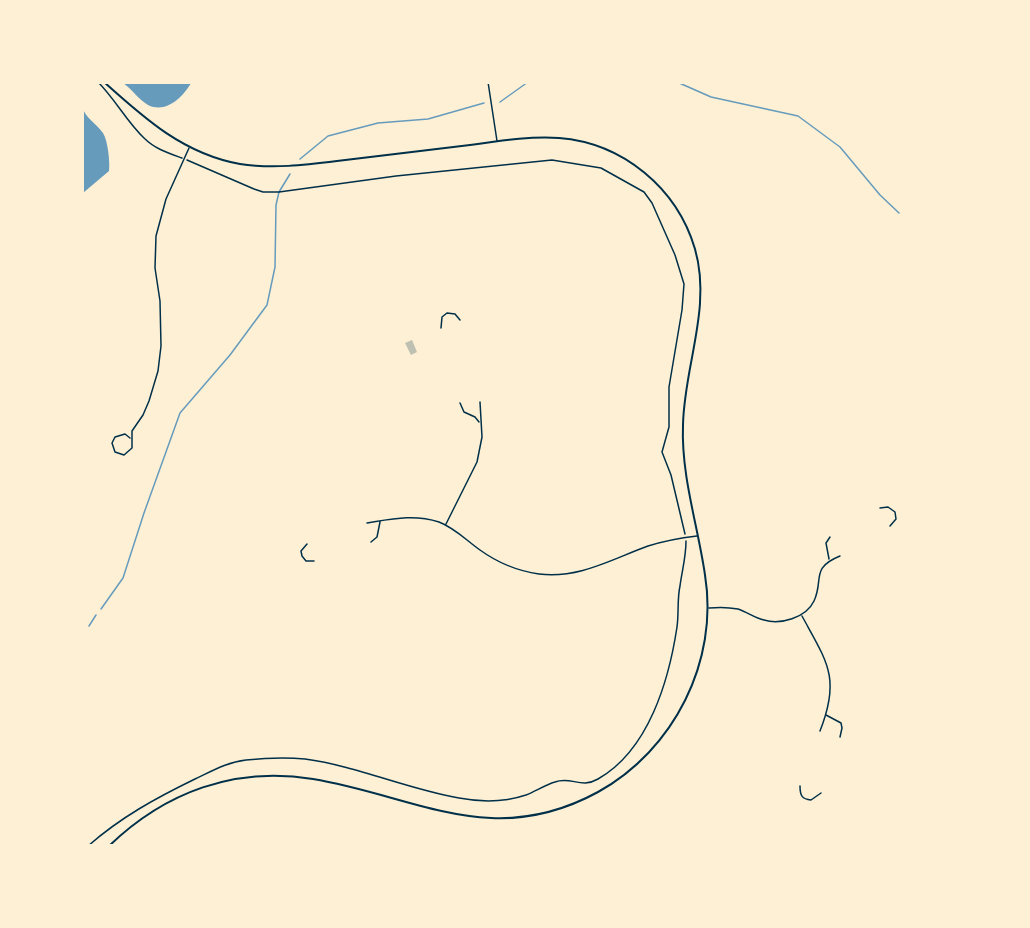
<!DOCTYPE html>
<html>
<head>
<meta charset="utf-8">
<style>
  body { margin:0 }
  #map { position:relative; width:1030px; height:928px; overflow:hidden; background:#fdf0d5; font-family:"Alegreya Sans",sans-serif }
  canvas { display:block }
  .frame { position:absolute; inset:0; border:84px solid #fdf0d5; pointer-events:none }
</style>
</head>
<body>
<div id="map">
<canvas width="1030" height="928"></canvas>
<div class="frame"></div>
</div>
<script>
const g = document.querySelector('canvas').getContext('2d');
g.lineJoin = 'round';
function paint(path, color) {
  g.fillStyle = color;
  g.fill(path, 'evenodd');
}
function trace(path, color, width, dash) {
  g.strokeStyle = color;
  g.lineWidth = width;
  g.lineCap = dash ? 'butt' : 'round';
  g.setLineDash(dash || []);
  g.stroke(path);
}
paint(new Path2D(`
  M123,83H191C183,97 166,114 148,105C139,100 132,89 123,83Z
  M82,106C85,118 96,123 103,133C108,141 110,162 109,171L83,193Z`), '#669bbc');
trace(new Path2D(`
  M677,82L711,97L798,116L840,147L880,195L899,213
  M500,102L528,82
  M300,159L328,136L378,123L428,119L484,103
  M101,609L123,578L144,513L180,413L230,355L267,305L275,267L276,205L279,192L290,174
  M89,626L96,615`), '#669bbc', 1.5);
paint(new Path2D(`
  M412,340L417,352L411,355L405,343Z`), '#bec0b2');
trace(new Path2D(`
  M98,82C115,99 127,122 144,138C155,149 168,153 182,158
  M187,160L254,189L263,192H279L396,176L552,160L601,168L644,192L652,203L675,255L684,284L682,310L669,387V427L662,452L671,475L685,534
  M88,846C121,817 156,798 195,779C212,771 227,762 246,760C265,758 285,757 305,759C357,766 407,789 459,798C480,802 505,802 526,795C536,791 545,785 555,782C571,776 581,789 598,779C649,750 669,680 677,627C679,613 677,599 680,586C682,571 686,557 686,541`), '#003049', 1.5);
trace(new Path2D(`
  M488,82L497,141
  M441,328L442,317L447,313L455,314L460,320
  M460,403L464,412L475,417L479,422
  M130,438L125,434L115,437L112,443L115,452L124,455L132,448V431L143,415L149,401L158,371L161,346L160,301L155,268L156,236L166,199L189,148
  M880,508L888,507L895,512L896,519L890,526
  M367,523C392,519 414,514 439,522C455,528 467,541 480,550C498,563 518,571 539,574C579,579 612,559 648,546C664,541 680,538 697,536
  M446,524L477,462L482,437L480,402
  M371,542L377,537L380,522
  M307,544L301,551L302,556L306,561H314
  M829,559L826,543L830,537
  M709,608C719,607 728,607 738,609C747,612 755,618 764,620C780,625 806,618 814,601C824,580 810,568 840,556
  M802,616C827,662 841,678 820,731
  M826,715L841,723L842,728L840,737
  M800,786C800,796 802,799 811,800L821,793`), '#003049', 1.5);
trace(new Path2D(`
  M104,82C145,119 184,154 240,164C272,169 305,165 337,161C382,156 426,150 470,145C499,141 529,136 559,138C623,143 677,188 695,249C712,308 684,366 683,425C681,476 698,526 705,575C719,661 674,750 598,792C492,850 416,796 313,779C235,766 165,792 109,846`), '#003049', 2);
</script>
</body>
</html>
